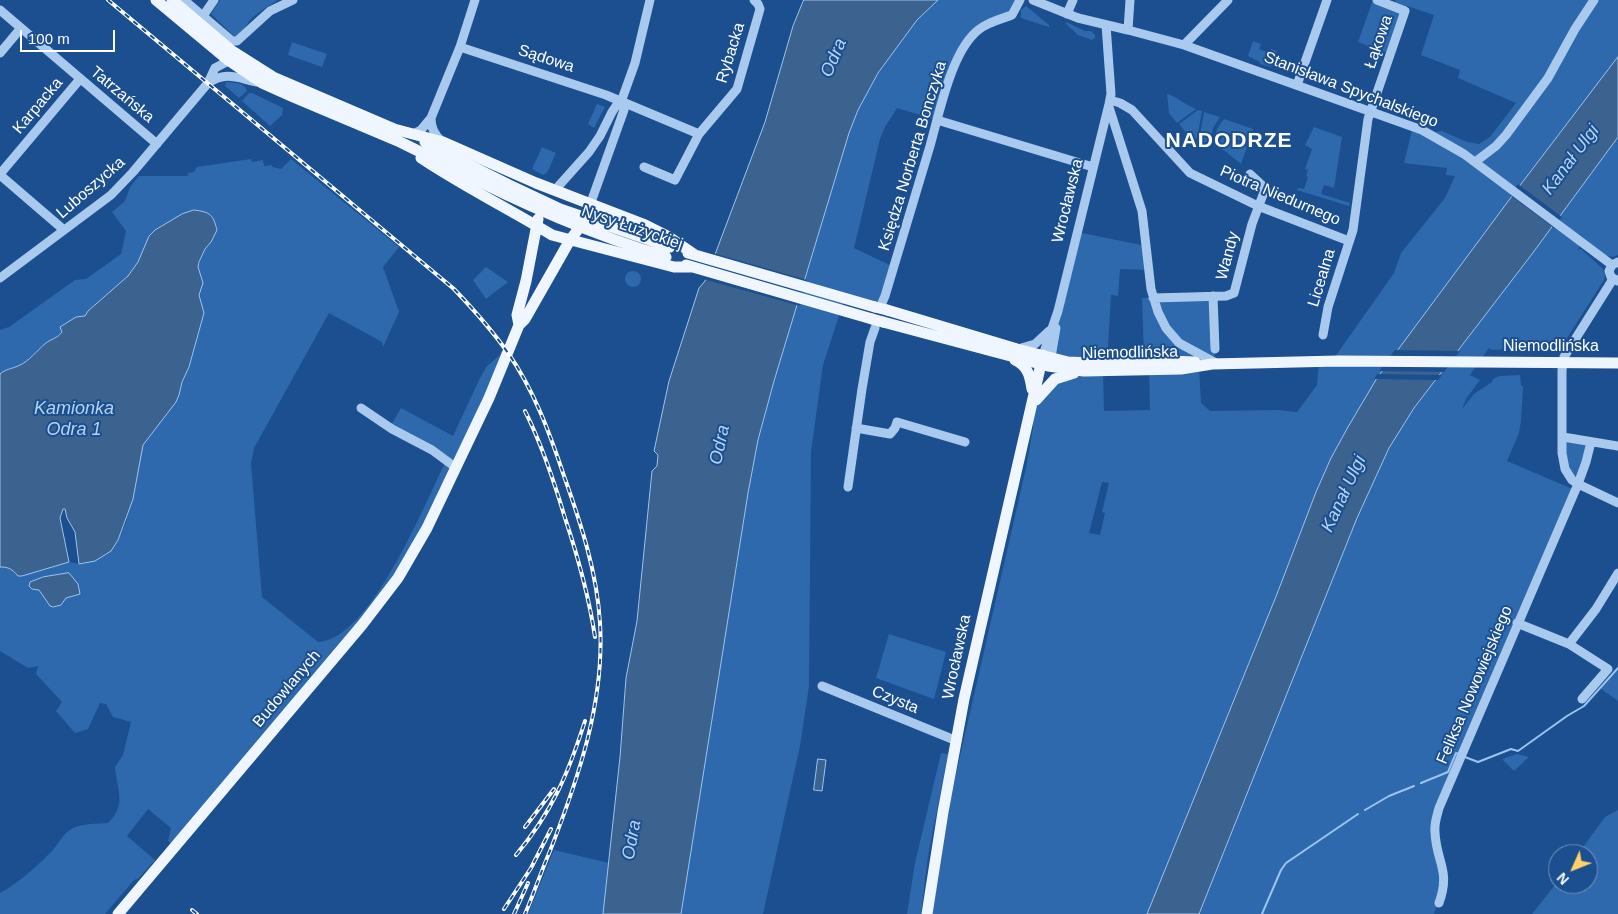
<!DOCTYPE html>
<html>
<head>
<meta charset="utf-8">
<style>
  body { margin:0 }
  #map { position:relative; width:1618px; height:914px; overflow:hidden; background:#1b4f8f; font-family:Arial,sans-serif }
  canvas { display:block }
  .north { position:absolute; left:1548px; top:844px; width:50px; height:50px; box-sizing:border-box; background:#1b4f8f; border:1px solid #7695bc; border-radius:50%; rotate:226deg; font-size:14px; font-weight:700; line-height:20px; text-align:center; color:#fff }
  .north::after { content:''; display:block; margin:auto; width:18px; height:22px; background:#ffd166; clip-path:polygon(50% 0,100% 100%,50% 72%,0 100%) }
  .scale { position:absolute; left:20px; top:30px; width:95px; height:22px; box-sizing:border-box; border:2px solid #fff; border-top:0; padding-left:6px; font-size:15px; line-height:18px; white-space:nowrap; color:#fff; -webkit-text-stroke:4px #1b4f8f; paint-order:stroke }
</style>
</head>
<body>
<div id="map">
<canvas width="1618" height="914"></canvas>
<div class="north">N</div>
<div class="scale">100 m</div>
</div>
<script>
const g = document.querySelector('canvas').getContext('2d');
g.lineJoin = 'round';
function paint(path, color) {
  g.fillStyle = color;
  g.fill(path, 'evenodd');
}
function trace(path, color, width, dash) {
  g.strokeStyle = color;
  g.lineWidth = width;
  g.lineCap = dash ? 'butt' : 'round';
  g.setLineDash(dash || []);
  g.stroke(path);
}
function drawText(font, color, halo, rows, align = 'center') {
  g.font = font + ' Arial,sans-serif';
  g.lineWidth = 4;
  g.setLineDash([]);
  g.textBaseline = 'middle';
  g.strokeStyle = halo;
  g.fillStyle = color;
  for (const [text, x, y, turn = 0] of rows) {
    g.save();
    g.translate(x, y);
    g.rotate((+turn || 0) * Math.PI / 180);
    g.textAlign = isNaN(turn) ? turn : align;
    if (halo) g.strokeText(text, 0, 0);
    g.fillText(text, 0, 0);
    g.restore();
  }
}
paint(new Path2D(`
  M220,0H278C269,6 259,11 251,19C246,25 242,34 235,37L211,14Z
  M938,0H1020L1014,11L968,41L937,120L897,108L885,127L880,139L854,248L894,267L883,307L845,297L823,365L811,452L809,686L800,746L763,914H681L748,493L758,440L774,381L849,133L858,110L878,73L917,20Z
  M1373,0L1393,6L1396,0H1618V57L1515,192L1377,378L1316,492L1277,594L1147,914H932L950,800L1026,468L1033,428V412L1045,391L1055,379L1103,371L1104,411L1150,410L1149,370L1199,368L1201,403L1210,411L1278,410L1297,412L1317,385L1319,362L1332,361L1394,273L1401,253L1445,198L1455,176L1446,175L1447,168L1404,163L1413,126L1435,132L1442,131L1467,142L1479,144L1490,137L1516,103L1458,78L1460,70L1421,55L1434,15L1407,6L1390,54L1358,42ZM1102,482L1109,483L1102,512L1105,513L1100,535L1089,533Z
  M1026,6L1049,25V27L1021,18V10Z
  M1066,22L1085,31H1091L1095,35V38L1092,40L1078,35L1066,24Z
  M1253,41L1261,44L1259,49L1269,53L1271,49L1277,51L1271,67L1260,64V62L1248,56Z
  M292,42L327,54L322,67L288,55Z
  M226,82C235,83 244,82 247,91L239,98L225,86Z
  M249,93H252L283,108L282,115L270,126L242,101Z
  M1167,94C1178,97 1185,105 1196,109L1177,123L1169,113Z
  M597,104L605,107L594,128L588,124Z
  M1198,110L1202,111L1197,139L1188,135L1179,124Z
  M1204,112L1220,117L1213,128L1210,145L1199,140Z
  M1224,119L1253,129L1248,145L1226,132L1214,143L1217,129Z
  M1314,127L1342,137L1334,188L1324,185L1321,194L1350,203L1349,206L1297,190L1298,188L1304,189L1308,177L1306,176L1308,170L1305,169L1312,149L1305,145Z
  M1226,134L1247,147L1241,164L1225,151L1214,146Z
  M1618,137V255C1608,261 1593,248 1584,243L1579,247L1578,250L1581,249L1603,269L1605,275L1604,280L1562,346L1549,351H1515L1509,343L1506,349L1492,350L1489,348L1470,375L1480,380L1466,399L1462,409L1474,394L1492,382L1493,379L1499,376L1520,375L1521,386H1523L1521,421L1519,433L1507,461L1575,490L1436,818L1441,895L1434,914H1199L1357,518L1389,448L1414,408L1532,254Z
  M542,147L556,153L547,173L543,175L532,169Z
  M251,159L252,162L263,160L264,166L272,165V167L281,169L291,159L399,247L383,267L399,312L383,347L382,342L329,313L254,448L251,464L262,597L318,642C369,641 424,506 444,465V461L390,427L401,408L453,436L480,378L487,366L499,356L502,351L506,358L411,558L175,846L168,841L171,828L148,809L127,836L155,860L139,878L134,880L105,914H0V893C20,882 36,867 52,851C59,843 64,832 73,828C84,823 97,824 108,823C127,805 117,790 115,767L123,755L131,722L113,717L106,704L100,703L88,729L75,733L56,711L62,702L36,674L38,666L28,668L0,651V567C9,567 12,569 18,576L69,562L79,564L111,551L118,540L126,522L143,445L176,402L182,382L189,367L202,321L199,295L203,283L198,267L205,249L182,214L155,230L149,236L138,262L128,276L88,311L85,316L76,317L60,327L62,332C58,338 51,339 46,343C36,351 30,361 18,366C11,369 6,369 0,374V330L9,327L75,280L86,279L121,254L126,231L112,212L125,201L130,187L139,176H188V173L194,172L197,167ZM43,577L76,595L66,598L50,606L39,590L29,584Z
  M1077,232L1146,246L1148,270L1120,269L1118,296L1111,295L1107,363L1051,357Z
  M486,267L508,282L486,299L473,280Z
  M625 279a8 8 0 1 1 16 0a8 8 0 1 1-16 0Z
  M1213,296L1215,356L1144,357L1142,298Z
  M1563,437L1591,442L1578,484L1568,476Z
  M889,634L946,652L934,699L876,678Z
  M1618,668V701L1600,688Z
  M941,753L948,754L928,856L921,914H907L915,863Z
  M1517,754L1529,757L1514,771L1502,759Z
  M1618,810V914H1532L1558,881V884H1588V854H1578L1605,817Z
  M554,850L609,863L603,914H528Z`), '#2e69ad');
const water = new Path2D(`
  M804,0H938L917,20L878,73L858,110L849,133L774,381L758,440L748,493L681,914H603L620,757L626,678L637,621L652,471L657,466L658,455L654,451L669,381L699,288L705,281L765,122L793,26Z
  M1618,57V137L1532,254L1414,408L1389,448L1357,518L1199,914H1147L1277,594L1316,492L1331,458L1348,427L1377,378L1515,192Z
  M194,210C211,212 213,215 217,230L211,242L205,249L199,262L198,267L203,283L199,295L204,313L189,367L182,382L179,395L176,402L143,445L133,499L118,540L111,551L95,561L79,564L75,532L67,518L65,509H63L60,518L69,562L22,576H18C12,569 9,567 0,567V374C6,369 11,369 18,366C30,361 36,351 46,343C51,339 58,338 62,332L60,327L76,317L85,316L88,311L128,276L138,262L149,236L155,230L182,214Z
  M69,573L78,584L80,594L66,598L61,605L53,607L50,606L39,590L32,589L29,586L30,582L43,577Z
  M818,759L826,760L822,791L814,790Z`);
paint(water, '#3c6290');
trace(water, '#9cc4f0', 1);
paint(new Path2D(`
  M1518,184L1562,217L1554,228L1510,195Z
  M713,253L807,280L800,306L703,279Z
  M1395,350L1460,351L1444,372L1379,371Z
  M1377,374L1442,375L1438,380L1374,379Z`), '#1b4f8f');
trace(new Path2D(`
  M1465,757L1478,762L1511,749L1518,751L1567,716L1584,706L1618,668
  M1421,783L1448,772L1456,753L1458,754
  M1365,810L1389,796L1414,786
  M1262,914L1281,870L1286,863L1358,814`), '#9cc4f0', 2);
trace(new Path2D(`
  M184,0L232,41H237L270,11L293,0
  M1033,0L1078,18L1128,30L1184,45L1422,130L1464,154L1612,265
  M0,10L157,144
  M1067,14L1073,0
  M203,16L214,0
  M1128,30L1130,0
  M1184,45L1228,0
  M460,47L606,95L699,134
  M0,53L21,28
  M208,83C227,71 237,78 257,82
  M1297,85L1327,0
  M1110,100L1120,103L1132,110L1190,173L1258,206L1349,241
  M1109,107L1142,211L1151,289L1158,312L1166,328L1179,343L1216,363
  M431,118C431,128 434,135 442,141
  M937,120L1093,167
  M415,133L421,130L431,118L460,47L475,0
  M1475,162L1496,146L1506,135L1548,78L1575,29L1594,0
  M644,167L675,180L699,134L737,89L760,9L758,4L754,0
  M0,174L80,79
  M0,175L64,230
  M555,190L589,152L600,136L612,112L616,106L621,102L635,63L650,0
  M590,205L624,110L621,102
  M0,278L111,195L133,172L208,83L215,68L232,59
  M1613,279L1564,357L1562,370V453L1565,469L1572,480L1578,484L1618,503
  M1618,281L1611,277L1609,271L1612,265L1618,262
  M1213,296L1215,349
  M1153,298L1226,296L1234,293L1252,224L1264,192V187L1250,174
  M882,303L885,296C900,246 915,196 930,146C939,114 950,60 972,36C982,24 998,20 1012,15L1020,0
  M1323,335L1328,307L1353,230L1368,119L1405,11L1377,0
  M1018,349L1035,344L1049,331
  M1043,355L1058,311L1109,104L1111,94L1106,25
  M1051,357L1056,328
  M361,408L392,429L432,450L455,467
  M856,428L890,434L895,428L897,422L965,442
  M1563,437L1618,446
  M848,487L862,389L870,342L875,328
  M1517,623L1569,644L1596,609L1618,573
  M1569,644L1608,669L1582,699
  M822,686L957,741
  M1439,903C1451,870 1436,862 1435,832C1434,823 1437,816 1439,808L1578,484L1586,462L1591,442`), '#a9c9ee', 9);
trace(new Path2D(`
  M156,0L228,60L262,83L291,96L400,142L453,168
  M172,0L232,51L273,77L399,131
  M394,129L443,142L536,183L645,225L669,237L695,255
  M425,142L455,158
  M421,158C463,186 509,209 552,235L674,267H692
  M688,253L875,307
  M686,265L872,319
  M887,310L1017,349L1068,362L1092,363L1168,361L1195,362
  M883,322L1048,366L1084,371L1181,369L1212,364L1338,361L1618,363
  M519,325L517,315L526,281L538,219
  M1015,360C1028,366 1030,376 1032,389
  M1036,400L1055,379L1074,373
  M118,914L362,625L398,578L427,528L489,398L519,325L525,319L570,240L583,223L590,205
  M927,914L943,812L964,699L1043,355`), '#f0f6ff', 11);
const rail = new Path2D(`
  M108,0L454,289C473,309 492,330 508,353C534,390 550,434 564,476C581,524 597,572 600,623C605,702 578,779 550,851C541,872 534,893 525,914
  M525,411C542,445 554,481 565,518C578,557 589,597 595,637
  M525,827L554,789
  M516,855C552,812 568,774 585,721
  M504,909L531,868L551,829
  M192,910L197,914
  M514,914L528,883`);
trace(rail, '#fff', 4);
trace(rail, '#1b4f8f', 2, [5.5]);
trace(new Path2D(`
  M455,158L509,185L560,209L670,247
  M453,168C521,204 592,234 666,257
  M875,307L887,310
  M872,319L883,322`), '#f0f6ff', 11);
drawText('16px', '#fff', '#1b4f8f', [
  ["Łąkowa",1379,42,-71],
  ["Rybacka",731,53,-73],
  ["Sądowa",546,59,18],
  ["Stanisława Spychalskiego",1351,90,21],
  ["Tatrzańska",122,95,40],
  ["Karpacka",38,106,-50],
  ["Księdza Norberta Bonczyka",913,156,-73],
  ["Luboszycka",91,188,-41],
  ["Piotra Niedurnego",1280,196,23],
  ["Wrocławska",1068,201,-76],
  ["Nysy Łużyckiej",632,228,19],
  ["Wandy",1228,256,-75],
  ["Licealna",1322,278,-73],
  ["Niemodlińska",1551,347],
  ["Niemodlińska",1130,353,-1],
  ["Wrocławska",957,657,-78],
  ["Feliksa Nowowiejskiego",1475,685,-67],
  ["Budowlanych",287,689,-50],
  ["Czysta",895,700,22]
]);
drawText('italic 18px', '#b5d3f5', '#1b4f8f', [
  ["Odra",834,58,-67],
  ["Kanał Ulgi",1571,160,-53],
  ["Kamionka",74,409],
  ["Odra 1",74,430],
  ["Odra",720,445,-78],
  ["Kanał Ulgi",1344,494,-65],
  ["Odra",632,840,-80]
]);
g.letterSpacing = '1px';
drawText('bold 21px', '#fff', '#1b4f8f', [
  ["NADODRZE",1229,141]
]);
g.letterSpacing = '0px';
</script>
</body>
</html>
